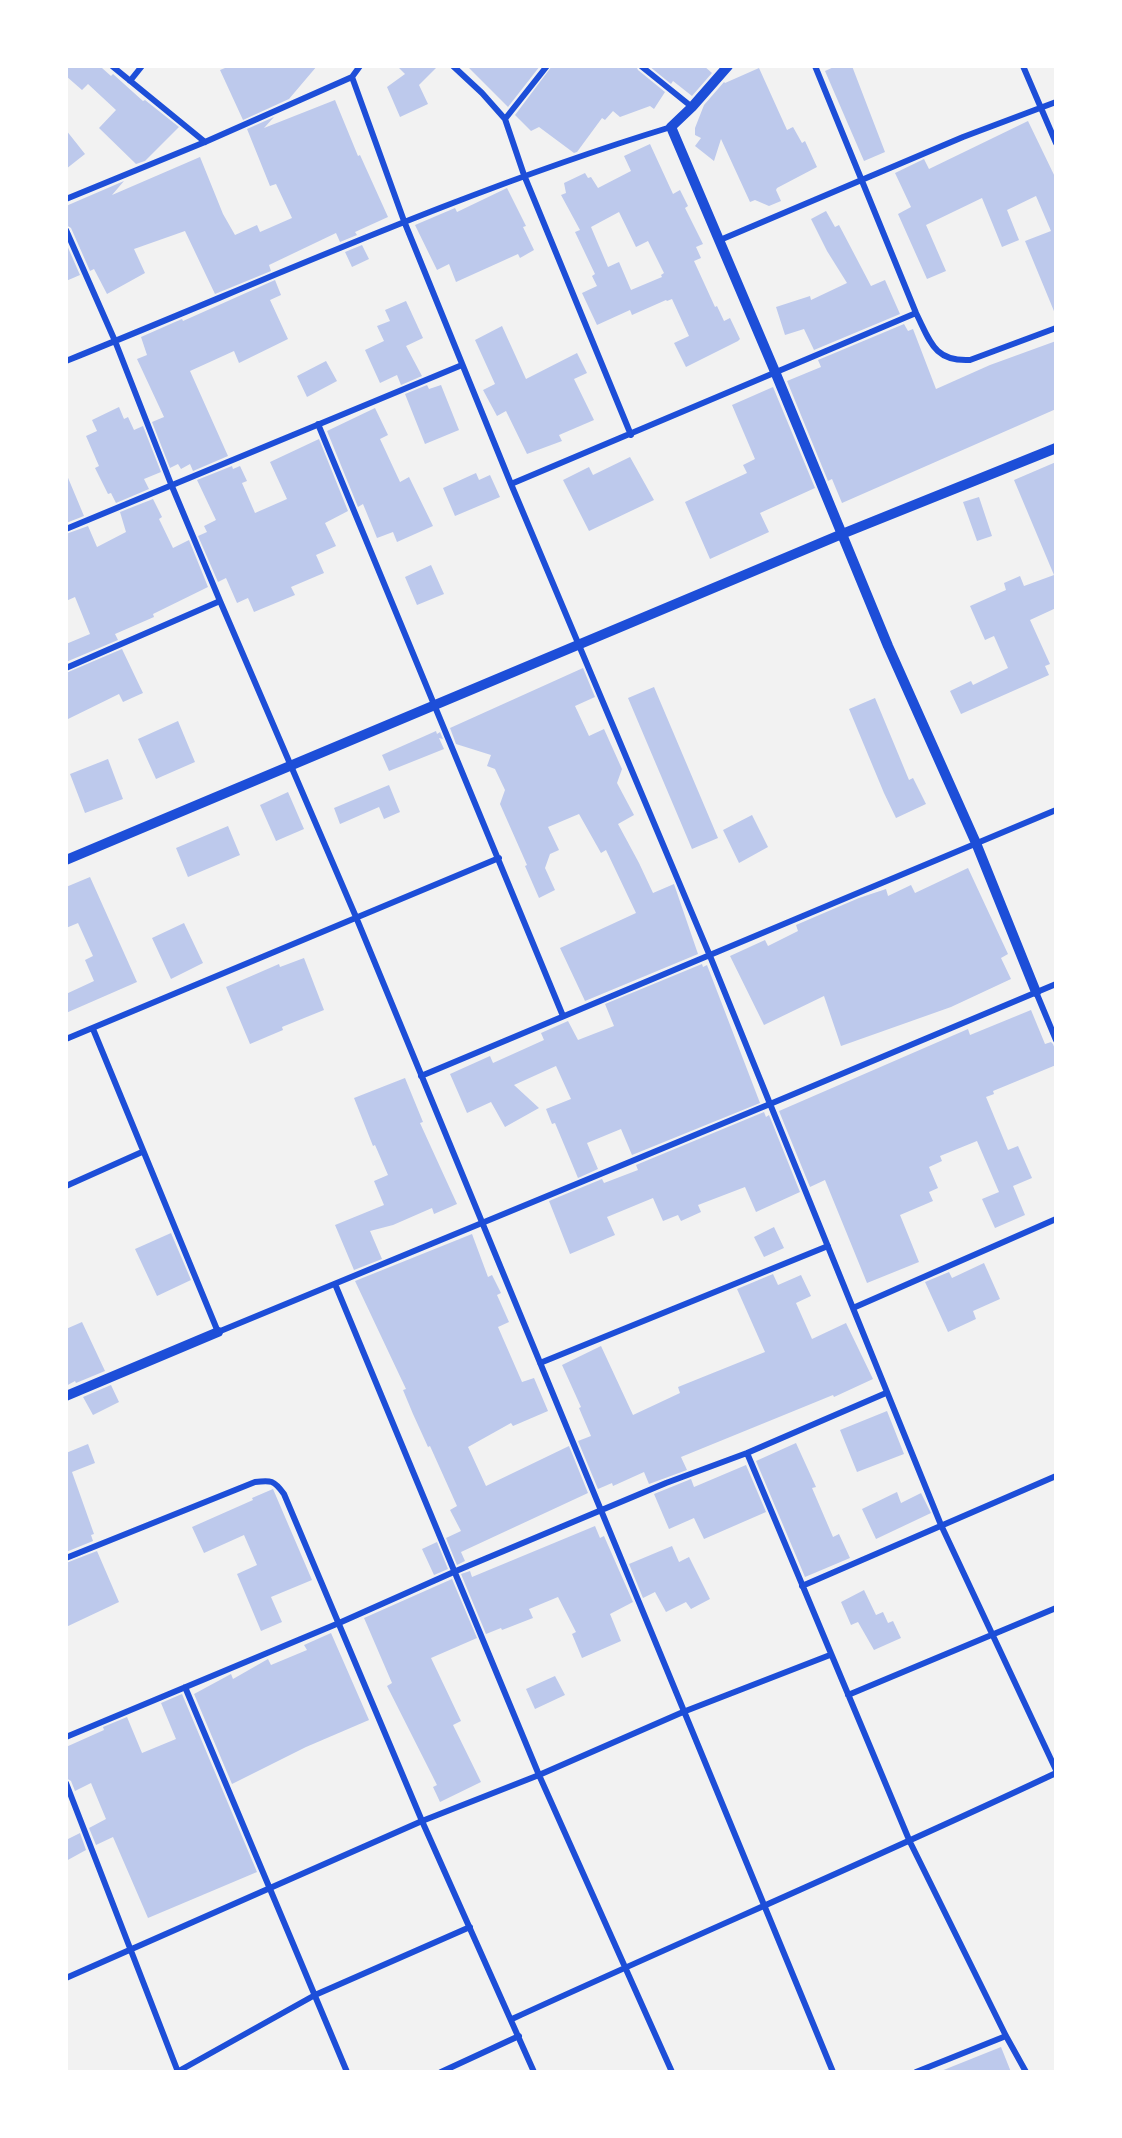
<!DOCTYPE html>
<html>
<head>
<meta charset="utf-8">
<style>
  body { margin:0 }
  #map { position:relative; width:1122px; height:2138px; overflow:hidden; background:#f2f2f2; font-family:"Noto Sans",sans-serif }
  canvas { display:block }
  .frame { position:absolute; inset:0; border:68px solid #fff; pointer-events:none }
</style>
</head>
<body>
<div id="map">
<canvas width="1122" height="2138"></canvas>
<div class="frame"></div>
</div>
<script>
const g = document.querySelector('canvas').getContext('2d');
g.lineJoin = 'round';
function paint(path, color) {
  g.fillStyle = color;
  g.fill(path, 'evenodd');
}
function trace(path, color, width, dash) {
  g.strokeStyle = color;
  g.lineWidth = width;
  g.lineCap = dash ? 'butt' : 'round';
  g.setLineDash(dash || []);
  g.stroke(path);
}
paint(new Path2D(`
  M66,66H104L102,68L111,76L113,74L143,101L145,100L179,127L145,161L136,164L99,128L116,110L88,84L82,90L66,76Z
  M230,66H317L289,99L243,120L220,70Z
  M397,66H438L419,85L428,104L400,117L387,87L405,74Z
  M467,66H540L508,107Z
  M552,66H636L638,70L665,92L654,109L650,106L620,117L613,111L605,120L602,118L577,152L574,153L539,127L531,131L515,115Z
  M649,66H704L712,73L692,96L673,81L671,84Z
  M836,66H852L885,152L864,161L825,71Z
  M759,68L787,130L793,127L802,143L805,141L817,167L777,188L776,190L781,201L769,206L755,200L750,202L721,139L714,161L695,146L701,138L695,135V128L704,105L724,82L725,83Z
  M335,100L358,156L360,155L388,217L355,232L357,235L340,242L336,233L269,265L271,271L215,294L185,231L134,249L145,273L107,294L94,269L90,271L71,228L66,225V206L124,181L112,195L200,157L223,214L235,235L257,225L260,232L292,218L276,184L270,186L247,129L274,117L264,128Z
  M1028,121L1056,179V316L1025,241L1051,231L1036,196L1007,210L1019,240L1002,247L982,198L926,225L946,271L927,279L898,214L911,207L895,173L924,159L929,169Z
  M66,130L85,154L66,169Z
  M650,144L673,194L680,190L688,206L685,208L703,244L696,247L701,258L694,261L715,307L717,306L724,321L730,318L740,339L738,341L686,367L674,343L689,336L672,299L667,301L666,300L632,315L630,310L597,325L582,293L597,286L592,276L595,274L575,232L580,230L561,195L566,193L564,183L585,173L588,178L591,177L598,188L631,171L624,156ZM619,212L636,247L648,241L664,273L661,275L662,277L631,290L619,262L608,267L591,227Z
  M507,188L526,226L523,227L534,250L520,258L518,254L456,282L449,264L437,270L415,225L455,208L457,212Z
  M826,211L835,227L839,225L871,286L885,280L900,314L814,350L804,329L785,335L776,307L810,296L811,300L847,283L827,251L811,219Z
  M66,243L80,275L66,281Z
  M362,245L369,259L352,267L345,252Z
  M275,280L281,295L270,300L288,339L239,363L234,351L190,371L228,456L193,471L190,464L181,469L178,464L170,468L152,422L164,417L137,359L147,355L141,337L175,322L182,319L183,321Z
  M406,301L423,338L406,346L422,376L401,385L397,375L380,383L365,350L384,341L377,326L390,321L385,310Z
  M904,324L908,331L913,329L936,389L990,365L1056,341V409L842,503L832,479L828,481L787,381L821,367L818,360Z
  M502,326L526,379L577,353L587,373L574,379L594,420L559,435L562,441L527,454L506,411L497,416L483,390L495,384L475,340Z
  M326,361L337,381L307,397L297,376Z
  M427,385L429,389L441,385L459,430L425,444L405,394Z
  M773,387L815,488L760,513L769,532L710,559L685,502L747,473L743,465L755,459L732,405Z
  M119,407L124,419L128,417L134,430L143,426L161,472L144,479L149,489L116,503L111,493L108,494L95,468L99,466L86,436L97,431L92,420Z
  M375,408L388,435L380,439L400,482L409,477L433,526L397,542L393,532L377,538L363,504L358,507L327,431Z
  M319,439L348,511L325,523L336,546L316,555L324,573L291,587L295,595L254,612L248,598L237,603L226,578L218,582L198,536L207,532L204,526L216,520L197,480L232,466L233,469L240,466L247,481L242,483L255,513L287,499L270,462Z
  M630,457L654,500L589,531L563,480L589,467L593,475Z
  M1056,462V608L1030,620L1050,664L1045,666L1049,675L961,714L950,691L971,681L973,685L1008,668L994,636L985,640L970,606L1006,590L1004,583L1020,576L1024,586L1054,575L1014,480Z
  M66,473L84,516L66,523Z
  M476,473L479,480L490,475L500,497L455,516L443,488Z
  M979,497L992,536L977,541L963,502Z
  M153,499L162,517L159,519L173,548L189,540L208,587L153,614L154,617L115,634L118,640L66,662V644L90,634L75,597L66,601V534L88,526L97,547L126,532L120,512Z
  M431,565L444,594L417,605L405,577Z
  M122,649L143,693L123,702L119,694L66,720V673Z
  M583,668L595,697L575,706L589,736L604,729L622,769L617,783L634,815L618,824L639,863L653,893L674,884L698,954L585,1001L560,948L636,913L606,850L601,853L579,814L548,827L559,850L550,854L545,868L555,890L539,898L525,866L527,865L500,804L505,790L495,769L487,766L491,755L456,744L450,728Z
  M654,687L718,838L692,849L628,698Z
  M875,698L909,780L913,778L926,804L896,818L884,793L849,709Z
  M178,721L195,762L156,779L138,739Z
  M436,731L437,734L440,732L443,739L439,738L444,749L389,771L382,755Z
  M108,759L123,799L85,813L70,774Z
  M389,785L400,812L384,819L379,807L340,824L334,808Z
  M288,792L304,829L276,841L260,805Z
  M752,815L768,847L739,863L723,830Z
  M228,826L240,855L188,877L176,848Z
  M968,868L1008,954L1001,958L1011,979L951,1007L841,1046L824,996L764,1025L730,956L765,940L768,946L798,931L796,925L859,898L886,889L888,896L911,885L915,893Z
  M90,877L137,982L66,1013V994L94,981L85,960L93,956L78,923L66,928V887Z
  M184,923L203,963L171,979L152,938Z
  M304,958L324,1010L282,1027L283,1030L250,1044L226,987L279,964L280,967Z
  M702,964L703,967L707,965L760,1103L632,1155L621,1129L587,1143L598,1169L578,1178L555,1123L552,1124L546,1109L571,1099L556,1066L514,1085L539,1108L505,1127L491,1102L467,1113L450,1074L490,1056L493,1063L544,1040L541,1033L568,1021L578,1040L614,1026L605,1004Z
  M1031,1010L1045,1044L1051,1042L1053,1044L1056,1052V1065L993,1091L994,1094L986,1097L1008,1150L1018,1146L1032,1178L1013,1186L1025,1215L995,1228L982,1199L999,1192L977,1141L940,1156L942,1161L929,1167L938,1188L929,1192L933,1201L900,1215L919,1262L867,1283L825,1180L810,1187L779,1111L968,1029L970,1035Z
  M405,1078L423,1122L420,1123L457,1204L434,1214L432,1208L393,1225L370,1231L382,1259L354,1270L335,1225L384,1205L374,1181L388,1175L375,1145L373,1146L354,1098Z
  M764,1112L766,1117L769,1115L800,1192L756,1212L745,1187L698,1205L701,1212L681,1221L678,1215L663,1221L653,1198L607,1217L615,1235L570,1254L549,1201L602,1179L604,1183L638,1170L636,1165Z
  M774,1227L784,1248L764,1257L754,1237Z
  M171,1233L191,1280L157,1296L135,1249Z
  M472,1234L488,1277L492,1275L501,1293L497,1295L509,1322L498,1327L522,1382L534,1378L548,1411L513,1426L511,1423L468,1447L486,1486L569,1446L588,1493L461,1552L465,1561L457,1565L446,1538L461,1531L450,1510L457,1506L430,1446L428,1447L413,1414L403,1390L406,1389L355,1281Z
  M984,1263L1000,1299L973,1311L976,1319L948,1332L925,1282L949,1272L952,1278Z
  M773,1274L778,1285L801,1275L811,1296L796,1303L812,1339L846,1323L873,1379L834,1397L833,1395L681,1457L687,1470L649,1484L644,1472L613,1486L612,1483L598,1489L578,1441L591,1436L579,1408L581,1407L562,1365L601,1346L633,1415L680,1393L678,1387L765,1352L737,1289Z
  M82,1322L105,1371L76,1383L75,1381L66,1386V1329Z
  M111,1385L119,1402L93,1415L83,1397Z
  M887,1411L904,1454L857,1472L840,1430Z
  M796,1443L816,1487L812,1488L833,1537L839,1534L850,1558L805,1577L756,1461Z
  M88,1444L95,1463L72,1472L94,1534L91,1535L93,1541L66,1552V1453Z
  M746,1465L766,1512L704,1539L694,1518L669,1529L654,1494L691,1479L694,1487Z
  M273,1489L312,1580L271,1597L282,1622L261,1631L237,1574L257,1565L244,1535L204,1553L192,1527L253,1500L252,1498Z
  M897,1492L901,1503L921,1493L931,1513L876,1539L862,1509Z
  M595,1526L600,1538L604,1536L633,1602L610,1614L621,1641L582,1658L572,1634L576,1632L558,1597L529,1609L533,1618L502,1630L501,1628L486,1634L461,1574L470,1571L472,1577Z
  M437,1542L448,1569L434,1575L422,1549Z
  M672,1546L679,1562L689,1557L710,1599L691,1609L686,1602L666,1612L655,1592L643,1598L629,1564Z
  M97,1551L119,1602L66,1627V1563Z
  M452,1579L477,1638L431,1658L461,1721L453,1725L481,1782L440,1802L433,1787L437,1785L387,1686L392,1683L364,1618Z
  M864,1590L876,1615L883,1612L888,1623L893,1621L901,1638L874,1650L858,1622L851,1625L841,1602Z
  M331,1633L369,1720L306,1747L232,1784L194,1694L231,1674L233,1679L268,1659L271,1665L307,1650L304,1645Z
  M555,1676L565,1695L535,1709L526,1689Z
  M182,1694L257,1872L148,1918L113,1837L96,1845L89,1828L106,1819L91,1783L75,1791L71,1781L66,1778V1747L104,1730L103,1727L127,1717L142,1753L176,1739L161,1703Z
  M80,1833L86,1850L66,1861V1840Z
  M1001,2047L1011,2072H942L941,2071Z`), '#bdc9ec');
trace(new Path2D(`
  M112,66L205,142
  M453,66L482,93L505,119L524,175L631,435
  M641,66L692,107
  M815,66L916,313C930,341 934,362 970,360L1056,328
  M1023,66L1056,143
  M352,77L404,221L511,484L710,956L941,1525L1056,1770
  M130,81L142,66
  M505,119L547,66
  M66,199L205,142L352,77L360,66
  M66,230L115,341L171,484L220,601L356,917L833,2072
  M720,240L963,137L1056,102
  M66,361C267,280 464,190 671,127
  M318,424L563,1016
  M511,484L916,313
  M66,529L462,365
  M66,668L220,601
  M1036,992L1056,1040
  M93,1029L218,1332L770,1104L1056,984
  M66,1039L499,858
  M421,1076L1056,810
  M66,1186L142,1152
  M335,1284L539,1775L672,2072
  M853,1308L1056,1219
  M540,1363L828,1246
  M747,1453L910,1842L1006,2036L1026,2072
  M66,1558L255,1482C271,1480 274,1480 284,1494L422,1821L534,2072
  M802,1586L1056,1476
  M185,1687L347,2072
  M848,1695L1056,1608
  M66,1737L339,1623L456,1571L666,1483L747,1453L886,1393
  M66,1783L178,2072
  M66,1978L422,1821L539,1775L683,1712L830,1655
  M512,2019C693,1936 876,1858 1056,1773
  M177,2072L315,1995L470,1927
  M441,2072L519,2036
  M916,2072L1006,2036`), '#1d4ed8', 6);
trace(new Path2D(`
  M728,66L692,107L671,127L776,374L888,646L976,843L1036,992
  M66,860L842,534L1056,448
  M66,1396L218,1332`), '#1d4ed8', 10);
</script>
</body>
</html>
